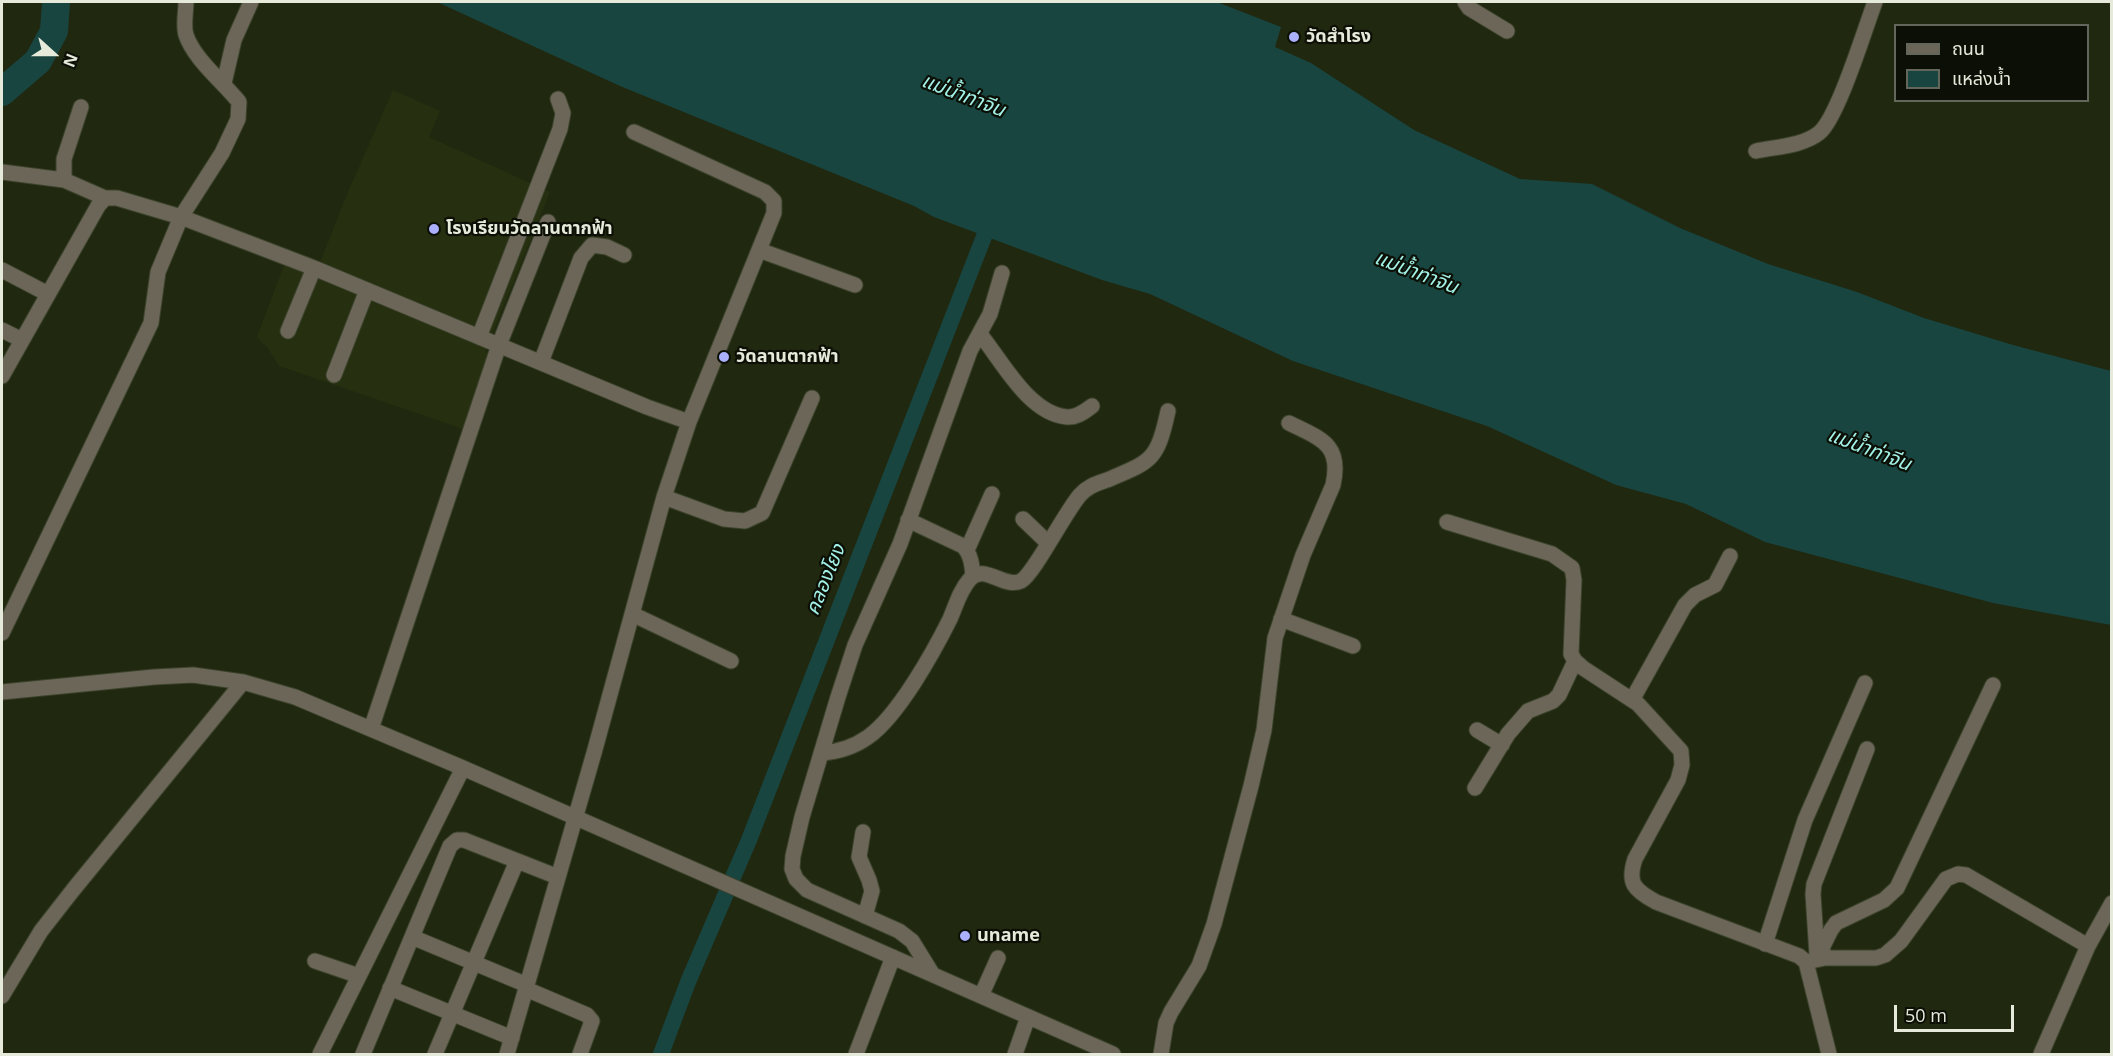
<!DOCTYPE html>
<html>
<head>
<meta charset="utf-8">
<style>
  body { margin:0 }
  #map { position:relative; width:2113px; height:1056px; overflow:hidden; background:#20280f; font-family:"Open Sans","Noto Sans Thai",sans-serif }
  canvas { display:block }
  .frame { position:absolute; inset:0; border:3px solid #e5eadb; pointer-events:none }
  .legend { position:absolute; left:1894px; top:24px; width:195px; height:78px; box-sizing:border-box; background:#0c0f05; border:2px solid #63675b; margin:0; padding:8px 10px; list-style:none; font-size:18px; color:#e5eadb }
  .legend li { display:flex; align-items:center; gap:12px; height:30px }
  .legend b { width:30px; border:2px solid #63675b }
  .north { position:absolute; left:24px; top:24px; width:60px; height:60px; -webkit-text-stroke:4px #0c0f05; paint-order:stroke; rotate:111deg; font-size:16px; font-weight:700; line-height:24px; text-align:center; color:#e5eadb }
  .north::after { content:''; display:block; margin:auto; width:21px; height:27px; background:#e5eadb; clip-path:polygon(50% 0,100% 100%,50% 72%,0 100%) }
  .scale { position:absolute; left:1894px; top:1005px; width:120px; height:27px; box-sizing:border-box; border:3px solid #e5eadb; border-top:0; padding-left:8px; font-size:18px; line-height:21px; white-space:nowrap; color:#e5eadb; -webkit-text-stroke:4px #0c0f05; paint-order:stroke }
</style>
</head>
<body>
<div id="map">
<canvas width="2113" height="1056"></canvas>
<div class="frame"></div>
<ul class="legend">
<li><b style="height:8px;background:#6b6658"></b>ถนน</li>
<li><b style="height:16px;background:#194541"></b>แหล่งน้ำ</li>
</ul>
<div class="north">N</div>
<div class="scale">50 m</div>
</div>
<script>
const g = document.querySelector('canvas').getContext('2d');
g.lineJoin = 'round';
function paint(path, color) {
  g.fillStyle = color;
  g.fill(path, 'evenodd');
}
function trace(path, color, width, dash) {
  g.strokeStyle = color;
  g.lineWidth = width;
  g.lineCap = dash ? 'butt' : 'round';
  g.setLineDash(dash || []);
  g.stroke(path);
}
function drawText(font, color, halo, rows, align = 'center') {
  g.font = font + ' "Open Sans","Noto Sans Thai",sans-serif';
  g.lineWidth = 4.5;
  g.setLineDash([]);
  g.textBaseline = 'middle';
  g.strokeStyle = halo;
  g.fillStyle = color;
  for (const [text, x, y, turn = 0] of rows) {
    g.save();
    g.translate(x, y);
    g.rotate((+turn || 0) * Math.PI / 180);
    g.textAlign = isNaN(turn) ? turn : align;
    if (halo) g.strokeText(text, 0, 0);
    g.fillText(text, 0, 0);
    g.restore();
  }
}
paint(new Path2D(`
  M393,90L440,111L429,137L550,192L485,352L489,354L466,430L279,366L267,347L257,337L284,265L315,275L348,192Z`), '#262f0f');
paint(new Path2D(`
  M437,2H1217L1281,27L1275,47L1311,63L1414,130L1520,179L1592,184L1680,228L1768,264L1857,292L1924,318L2013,345L2111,371V625L1993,603L1765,542L1686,504L1616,485L1487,426L1293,361L1150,294L1102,280L934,217L914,206L620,86Z`), '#194541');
trace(new Path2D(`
  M661,1054L688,982L749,840L992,216`), '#194541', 16);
trace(new Path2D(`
  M2,92L38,61L54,31L56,2`), '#194541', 28);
const minor = new Path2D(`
  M1465,2L1469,8L1507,31
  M224,83L234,40L251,2
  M1756,151C1775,147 1803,146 1819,133C1838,118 1865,28 1875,2
  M2,172L64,180L105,198
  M64,180V159L81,107
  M759,250L855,285
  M2,270L48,294
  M2,330L22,340
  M288,331L314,268
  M980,334C1002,361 1029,414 1067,417C1077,418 1085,411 1092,406
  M479,337L560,129L563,113L558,99
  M541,362L581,258L592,245L607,247L624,255
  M334,375L367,290
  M2,376L98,206L105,198H117L181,217L314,268L647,407L689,422
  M664,497L724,519L745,521L762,513L812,398
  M1023,519L1048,543
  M908,520L963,546C971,554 972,565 973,576
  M1447,522L1552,554L1572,568L1574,580L1571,654L1575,661L1583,668L1638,704L1681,751L1682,765L1678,780L1635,859C1627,883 1634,890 1656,902L1799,956L1806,962L1829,1054
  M967,550L992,494
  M632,614L731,661
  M1281,619L1353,646
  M2,633L151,323L158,272L181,217L222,153L238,119L239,102C223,82 194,59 186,35C183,26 186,11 186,2
  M2,692L154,677L193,675L243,682L295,697L463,768L1113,1054
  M1632,700L1685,605L1695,595L1715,585L1730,556
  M371,729L499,345L548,222
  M1477,730L1502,745
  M821,753C838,752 854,747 868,737C898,716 933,653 950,619C956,605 960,590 970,579C984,563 1004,589 1021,581C1034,574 1065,512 1080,495C1088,486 1096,484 1107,480C1152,461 1157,461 1168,411
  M1475,788L1508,734L1528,711L1553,701L1559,695L1575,661
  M863,832L859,857L869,880L872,891L865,916
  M412,937L527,985
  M1765,944L1805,820L1865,683
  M1817,955L1813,894L1814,884L1867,749
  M1825,958L1822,948L1831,930L1836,923L1884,900L1897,888L1993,685
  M315,961L359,976
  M1806,962L1825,958H1876L1885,955L1901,941L1946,879L1958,874L1966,875L2088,946
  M933,975L912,941L899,931L807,890L796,879L792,869L793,856L802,817L838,697L855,645L900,544L970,351L990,314L1002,273
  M390,988L512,1038
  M526,989L587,1015L592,1021L580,1054
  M2,996L41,931L73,890L243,682
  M981,996L998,958
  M320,1054L463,768
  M363,1054L450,846L457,840H464L558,877
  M435,1054L517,861
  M507,1054L594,753L664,497L689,422L774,213V201L765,192L634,132
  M856,1054L893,957
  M1015,1054L1028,1017
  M1161,1054L1166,1023L1171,1012L1199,966L1214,924L1251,786L1264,730L1275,638L1303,555L1333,485C1342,444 1321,439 1289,423
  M2041,1054L2088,946L2112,903`);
trace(minor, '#3c432c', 17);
trace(minor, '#6b6658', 15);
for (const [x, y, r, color] of [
  [1294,37,6,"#aab0fb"],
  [434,229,6,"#aab0fb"],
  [724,357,6,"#aab0fb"],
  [965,936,6,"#aab0fb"]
]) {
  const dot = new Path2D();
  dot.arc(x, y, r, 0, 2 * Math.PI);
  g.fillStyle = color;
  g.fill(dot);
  trace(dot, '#0c0f05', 2);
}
drawText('bold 18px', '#e5eadb', '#0c0f05', [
  ["วัดสำโรง",1306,37],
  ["โรงเรียนวัดลานตากฟ้า",446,229],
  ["วัดลานตากฟ้า",736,357],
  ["uname",977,936]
], 'left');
drawText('italic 20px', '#a3f2e8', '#0c0f05', [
  ["แม่น้ำท่าจีน",963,96,21],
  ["แม่น้ำท่าจีน",1416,273,21],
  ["แม่น้ำท่าจีน",1869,450,21],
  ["คลองโยง",826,580,-68]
]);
</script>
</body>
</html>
